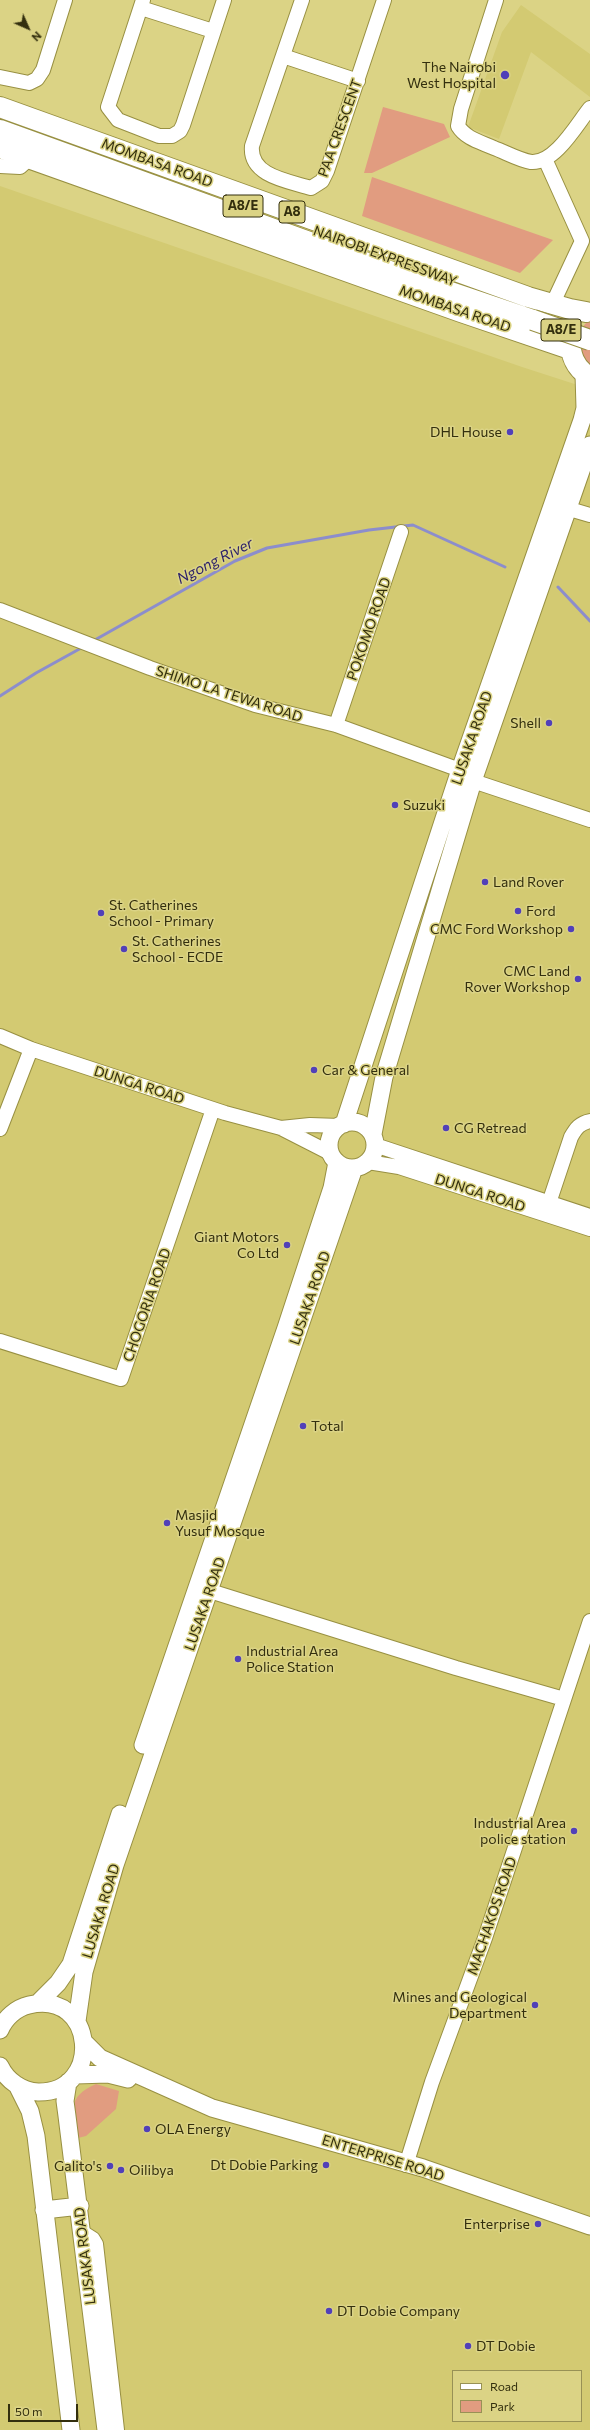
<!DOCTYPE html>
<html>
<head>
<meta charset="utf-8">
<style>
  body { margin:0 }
  #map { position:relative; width:590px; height:2430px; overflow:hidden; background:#dbd385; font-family:Commissioner,sans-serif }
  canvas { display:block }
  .legend { position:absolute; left:452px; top:2370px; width:130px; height:52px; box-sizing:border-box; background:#dbd385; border:1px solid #989155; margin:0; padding:5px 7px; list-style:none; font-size:12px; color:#332f0e }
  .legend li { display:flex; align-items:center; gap:8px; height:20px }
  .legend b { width:20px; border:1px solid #989155 }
  .north { position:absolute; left:8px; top:8px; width:40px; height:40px; -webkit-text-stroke:3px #dbd385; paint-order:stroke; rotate:135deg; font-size:11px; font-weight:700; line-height:16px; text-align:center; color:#332f0e }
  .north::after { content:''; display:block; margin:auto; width:14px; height:18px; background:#332f0e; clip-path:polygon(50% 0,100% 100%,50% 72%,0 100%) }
  .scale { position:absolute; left:8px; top:2404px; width:70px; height:18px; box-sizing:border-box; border:2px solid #332f0e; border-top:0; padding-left:5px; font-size:12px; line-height:14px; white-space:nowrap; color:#332f0e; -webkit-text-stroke:3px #dbd385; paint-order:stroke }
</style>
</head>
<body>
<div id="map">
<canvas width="590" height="2430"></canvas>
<ul class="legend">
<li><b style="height:5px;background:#fff"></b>Road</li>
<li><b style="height:11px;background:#e19c80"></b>Park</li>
</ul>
<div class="north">N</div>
<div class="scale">50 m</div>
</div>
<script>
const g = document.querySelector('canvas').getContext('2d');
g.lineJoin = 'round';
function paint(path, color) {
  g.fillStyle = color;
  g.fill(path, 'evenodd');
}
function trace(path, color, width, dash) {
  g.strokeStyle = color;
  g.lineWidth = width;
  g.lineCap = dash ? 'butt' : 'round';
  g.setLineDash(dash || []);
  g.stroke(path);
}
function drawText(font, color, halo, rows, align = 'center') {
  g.font = font + ' Commissioner,sans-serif';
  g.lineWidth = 3;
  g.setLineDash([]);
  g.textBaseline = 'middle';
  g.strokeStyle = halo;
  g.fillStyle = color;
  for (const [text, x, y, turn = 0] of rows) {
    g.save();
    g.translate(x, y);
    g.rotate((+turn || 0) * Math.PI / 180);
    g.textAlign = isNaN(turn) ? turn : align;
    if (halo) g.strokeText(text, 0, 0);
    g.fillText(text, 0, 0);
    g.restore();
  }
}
paint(new Path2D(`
  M521,5L590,54V97L531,52L499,139L468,127L502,32Z
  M0,186L522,367L590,389V2430H0ZM453,2371H581V2421H453Z`), '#d3ca72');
paint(new Path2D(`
  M383,107L444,124L450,137L372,173H364Z
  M372,177L553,240L520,273L362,216Z
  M590,319V368C576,351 572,335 590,319Z
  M96,2084L119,2091L116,2109L86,2136L78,2138C73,2111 66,2097 96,2084Z`), '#e19c80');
trace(new Path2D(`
  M558,587L590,621
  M93,641L235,561L267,548L369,530L413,525L505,567
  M0,696L36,673L83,647`), '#8c8dcc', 3);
const minor = new Path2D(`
  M143,0L108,107L118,120L159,136H172L180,131L183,125L224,0
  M302,0L252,146C249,176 288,181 311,188L322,181L327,171L384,0
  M496,0L461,109L458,126C466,139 481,142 494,148C505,152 519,160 531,162C555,164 577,124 590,108
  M141,8L213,31
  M283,56L358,81
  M0,77L29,83L37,79L43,70L65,0
  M545,159L582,241L553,303
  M0,166L20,167L30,158
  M566,508L590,515
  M0,610L150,668L255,705L336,725L460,770
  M336,725L401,532
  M473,781L590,820
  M0,1036L31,1049L225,1113L281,1128L330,1153
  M281,1128L310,1125L340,1126
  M0,1129L31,1049
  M375,1145L590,1216
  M368,1162L399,1167L590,1229
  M546,1212L571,1137C576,1128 580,1123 590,1121
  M0,1341L121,1379L213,1109
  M210,1591L456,1668L564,1699
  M406,2165L432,2082L485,1938L590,1621
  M82,2232L93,2239L96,2244L117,2430`);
const major = new Path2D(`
  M329 1145a23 23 0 1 1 46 0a23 23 0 1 1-46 0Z
  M344,1124L460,770L582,420L585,408L584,374
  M373,1134L384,1077L473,781L590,445
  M143,1745L286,1328L332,1188L337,1162
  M38,2003L58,1983L71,1964L120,1814
  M77,2021L84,1972L115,1865L354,1168
  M0,2030C5,2018 16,2008 29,2005C96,1989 104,2093 38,2092C22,2091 7,2081 0,2066
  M85,2043L100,2058L212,2108L423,2168L590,2226
  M75,2075L108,2074L128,2079
  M68,2082L65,2101L67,2116L106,2430
  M17,2085L30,2111L36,2136L71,2430
  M44,2210L80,2206`);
const highway = new Path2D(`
  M0,107L528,297L570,309L586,312
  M0,130L406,277L533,320
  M0,148L461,312L570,349
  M570,337C570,354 574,368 590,377`);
trace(minor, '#989042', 16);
trace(major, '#989042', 19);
trace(highway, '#989042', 22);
trace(minor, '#fff', 14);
trace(major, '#fff', 17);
trace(highway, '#fff', 20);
const highwayBridge = new Path2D(`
  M533,320L590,340`);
trace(highwayBridge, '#989042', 22, []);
trace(highwayBridge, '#fff', 20);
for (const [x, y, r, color] of [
  [505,75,5,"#5140b8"],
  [510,432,4,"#5140b8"],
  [549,723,4,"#5140b8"],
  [395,805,4,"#5140b8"],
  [485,882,4,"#5140b8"],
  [518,911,4,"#5140b8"],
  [101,913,4,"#5140b8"],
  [571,929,4,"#5140b8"],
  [124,949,4,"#5140b8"],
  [578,979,4,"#5140b8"],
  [314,1070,4,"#5140b8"],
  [446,1128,4,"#5140b8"],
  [287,1245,4,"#5140b8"],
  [303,1426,4,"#5140b8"],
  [167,1523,4,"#5140b8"],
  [238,1659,4,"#5140b8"],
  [574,1831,4,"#5140b8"],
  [535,2005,4,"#5140b8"],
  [147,2129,4,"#5140b8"],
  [326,2165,4,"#5140b8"],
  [110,2166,4,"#5140b8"],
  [121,2170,4,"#5140b8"],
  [538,2224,4,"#5140b8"],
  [329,2311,4,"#5140b8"],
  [468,2346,4,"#5140b8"]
]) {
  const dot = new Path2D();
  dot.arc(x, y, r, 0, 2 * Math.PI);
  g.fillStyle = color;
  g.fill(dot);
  trace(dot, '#dbd385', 1.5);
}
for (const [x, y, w] of [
  [243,206,40],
  [292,212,26],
  [561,330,40]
]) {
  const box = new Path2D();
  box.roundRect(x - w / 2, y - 11, w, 22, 3);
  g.fillStyle = '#dbd385';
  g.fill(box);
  trace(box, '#332f0e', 1);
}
drawText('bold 13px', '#332f0e', null, [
  ["A8/E",243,206],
  ["A8",292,212],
  ["A8/E",561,330]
]);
drawText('14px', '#332f0e', '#dbd385', [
  ["The Nairobi",496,67,"right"],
  ["West Hospital",496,83,"right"],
  ["DHL House",502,432,"right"],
  ["Shell",541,723,"right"],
  ["Suzuki",403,805],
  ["Land Rover",493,882],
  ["St. Catherines",109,905],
  ["School - Primary",109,921],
  ["Ford",526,911],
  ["CMC Ford Workshop",563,929,"right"],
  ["St. Catherines",132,941],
  ["School - ECDE",132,957],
  ["CMC Land",570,971,"right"],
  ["Rover Workshop",570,987,"right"],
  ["Car & General",322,1070],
  ["CG Retread",454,1128],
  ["Giant Motors",279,1237,"right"],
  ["Co Ltd",279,1253,"right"],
  ["Total",311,1426],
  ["Masjid",175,1515],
  ["Yusuf Mosque",175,1531],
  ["Industrial Area",246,1651],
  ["Police Station",246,1667],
  ["Industrial Area",566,1823,"right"],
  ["police station",566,1839,"right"],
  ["Mines and Geological",527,1997,"right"],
  ["Department",527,2013,"right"],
  ["OLA Energy",155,2129],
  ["Dt Dobie Parking",318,2165,"right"],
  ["Galito's",102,2166,"right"],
  ["Oilibya",129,2170],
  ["Enterprise",530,2224,"right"],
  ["DT Dobie Company",337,2311],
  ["DT Dobie",476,2346]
], 'left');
drawText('14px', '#332f0e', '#dbd385', [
  ["PAA CRESCENT",340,128,-70],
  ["MOMBASA ROAD",157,163,20],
  ["NAIROBI EXPRESSWAY",385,256,20],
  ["MOMBASA ROAD",455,309,19],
  ["POKOMO ROAD",369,629,-71],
  ["SHIMO LA TEWA ROAD",229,694,18],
  ["LUSAKA ROAD",472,738,-71],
  ["DUNGA ROAD",139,1085,18],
  ["DUNGA ROAD",480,1193,18],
  ["LUSAKA ROAD",310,1298,-71],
  ["CHOGORIA ROAD",147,1305,-71],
  ["LUSAKA ROAD",205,1604,-71],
  ["LUSAKA ROAD",101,1911,-73],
  ["MACHAKOS ROAD",492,1916,-71],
  ["ENTERPRISE ROAD",383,2158,17],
  ["LUSAKA ROAD",85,2256,-97]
]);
drawText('italic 15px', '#2a1f69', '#dbd385', [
  ["Ngong River",215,561,-27]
]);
</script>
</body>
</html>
